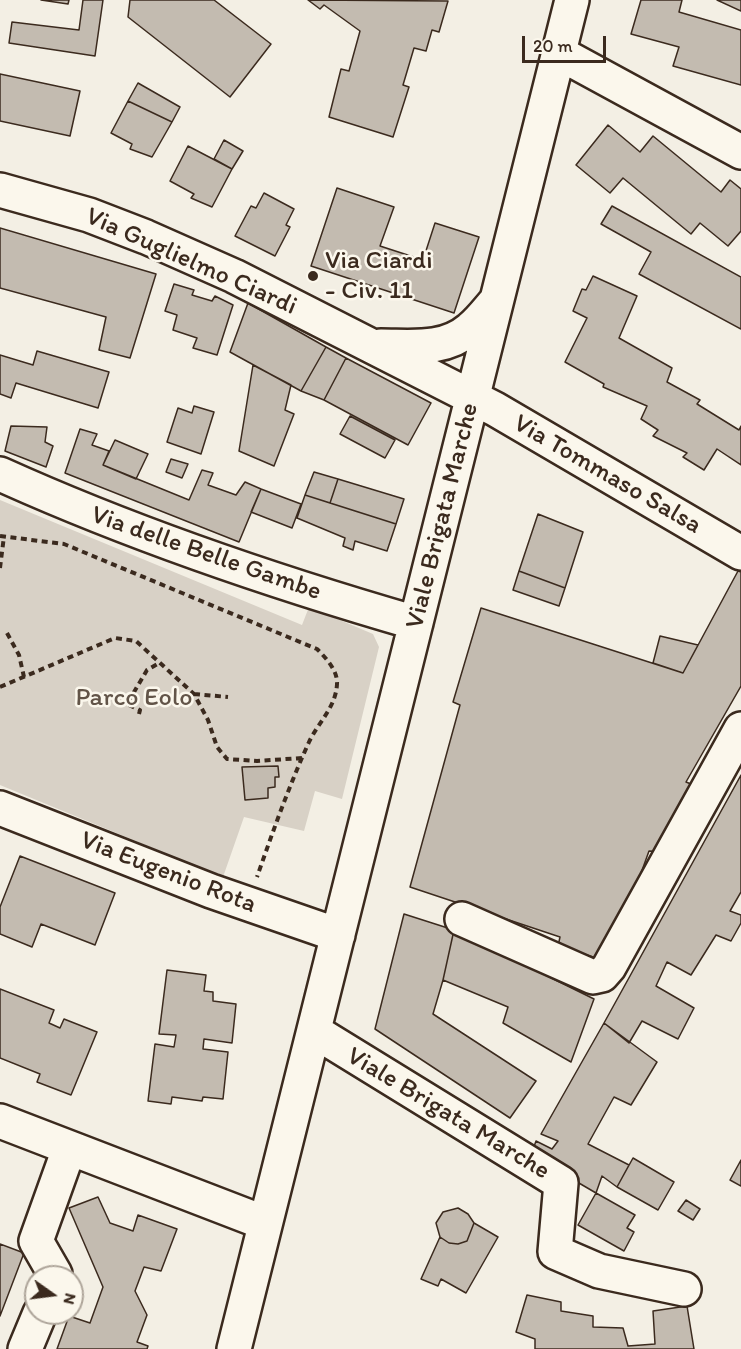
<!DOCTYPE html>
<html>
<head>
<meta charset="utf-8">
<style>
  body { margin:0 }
  #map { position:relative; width:741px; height:1349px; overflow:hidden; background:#f3efe4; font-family:Itim,sans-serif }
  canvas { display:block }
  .north { position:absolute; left:24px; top:1265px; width:60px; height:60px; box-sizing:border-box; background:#fbf7ec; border:2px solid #aea59a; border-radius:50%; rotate:104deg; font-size:16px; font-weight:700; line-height:24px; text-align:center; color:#3b2a1e }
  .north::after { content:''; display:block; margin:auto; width:21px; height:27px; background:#3b2a1e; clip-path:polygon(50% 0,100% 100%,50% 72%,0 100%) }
  .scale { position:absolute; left:522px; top:36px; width:84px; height:27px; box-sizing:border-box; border:3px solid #3b2a1e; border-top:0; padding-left:8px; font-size:18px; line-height:21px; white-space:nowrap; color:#3b2a1e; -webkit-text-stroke:4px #fbf7ec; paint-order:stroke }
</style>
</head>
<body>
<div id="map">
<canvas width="741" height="1349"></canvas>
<div class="north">N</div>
<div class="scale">20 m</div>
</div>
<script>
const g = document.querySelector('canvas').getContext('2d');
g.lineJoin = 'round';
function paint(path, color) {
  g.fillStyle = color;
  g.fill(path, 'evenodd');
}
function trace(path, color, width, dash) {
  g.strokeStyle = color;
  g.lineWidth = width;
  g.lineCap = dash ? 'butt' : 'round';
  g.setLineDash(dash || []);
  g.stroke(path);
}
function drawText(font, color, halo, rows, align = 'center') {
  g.font = font + ' Itim,sans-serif';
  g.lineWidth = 5;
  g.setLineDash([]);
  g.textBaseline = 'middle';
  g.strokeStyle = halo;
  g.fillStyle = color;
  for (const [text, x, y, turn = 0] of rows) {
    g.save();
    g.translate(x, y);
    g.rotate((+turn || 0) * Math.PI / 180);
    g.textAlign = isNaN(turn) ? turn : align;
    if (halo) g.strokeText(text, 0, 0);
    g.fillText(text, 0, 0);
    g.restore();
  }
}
paint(new Path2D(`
  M0,500L302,625L309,607L373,634L379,647L342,799L315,791L304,831L244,817L223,877L0,785Z`), '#d8d1c6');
const building = new Path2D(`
  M41,0H69L68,4Z
  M83,0H103L95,56L9,43L12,22L79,30Z
  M130,0H214L271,44L230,97L128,17Z
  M308,0L448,1L439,32L432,30L426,51L414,48L403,85L409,87L393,137L329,117L341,69L349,71L360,31L324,5L320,9Z
  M641,0H682L679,12L741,30V85L673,66L679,47L631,34Z
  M717,0H741V11Z
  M0,74L80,91L70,136L0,121Z
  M138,83L180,107L172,122L128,101Z
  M128,101L172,122L152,157L130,149L132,144L111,133Z
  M608,125L640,152L653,136L721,192L730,180L741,189V231L728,246L700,223L691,234L623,178L610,193L576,165Z
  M224,140L243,151L232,169L214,159Z
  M188,146L232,169L212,207L191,198L194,194L170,181Z
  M337,188L394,207L380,246L423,260L435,223L479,237L454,313L311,266Z
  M264,193L294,209L286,225L290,227L275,256L235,236L251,206L256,208Z
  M612,206L741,277V329L639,274L651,252L601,224Z
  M0,228L156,274L130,358L99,350L106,317L0,288Z
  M593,276L637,296L619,338L672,368L667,382L700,400L697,404L739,430L741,426V465L717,449L704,470L683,457L687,453L653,436L658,430L641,419L647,406L603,387L604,384L565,362L587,318L573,311L582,289L586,290Z
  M174,284L194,290L192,295L212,301L215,296L233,305L217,355L193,348L197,338L173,330L177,315L165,311Z
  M248,303L326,347L301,391L230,352Z
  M326,347L346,358L324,400L301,391Z
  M37,351L109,372L98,408L16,383L11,398L0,394V355L33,365Z
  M346,358L431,403L408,445L324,400Z
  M253,365L291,385L285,410L294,414L274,466L239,451Z
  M194,406L214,412L201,454L167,442L178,408L192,413Z
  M350,416L395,440L385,458L340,434Z
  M11,426L47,427L45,442L53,446L46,467L5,451Z
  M80,429L97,434L92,445L109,451L103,465L189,500L202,470L213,473L208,485L236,495L245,482L261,489L239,542L65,473Z
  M115,440L148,454L136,479L103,465Z
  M171,459L188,464L182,478L166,472Z
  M314,472L338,479L330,503L305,495Z
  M338,479L404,499L396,524L330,503Z
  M261,489L301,504L292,528L251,512Z
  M305,495L396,524L387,551L355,541L353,550L343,546L345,538L297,518Z
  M538,514L583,532L565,588L519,571Z
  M519,571L565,588L559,606L513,590Z
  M738,571L741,572V686L686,782L701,788L666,852L649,851L609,962L558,946L560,937L410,887L460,705L453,702L481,608L683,673Z
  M660,636L698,645L683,673L653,663Z
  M278,766L279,777H275V787L268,788V798L245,800L242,767Z
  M741,775V892L730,911L741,915V923L731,941L716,935L691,975L667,962L656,986L694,1008L678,1039L642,1021L629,1043L604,1023Z
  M20,856L115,893L95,945L41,924L32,947L0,934V907Z
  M404,914L454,930L443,980L433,1014L536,1081L510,1118L375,1029Z
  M454,930L594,999L571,1062L503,1023L508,1007L443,980Z
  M167,970L206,975L204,991L213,992V1001L236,1004L232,1043L204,1039L203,1049L228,1052L223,1099L203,1097L202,1101L172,1097L171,1104L148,1101L155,1044L174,1047L176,1035L159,1034Z
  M0,989L54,1010L49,1023L60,1028L64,1019L97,1032L71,1095L37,1082L40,1074L0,1058Z
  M604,1023L657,1062L631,1105L614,1097L588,1144L629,1165L617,1187L602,1176L596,1193L531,1155L536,1141L552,1149L558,1141L541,1134Z
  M633,1158L674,1182L658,1210L617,1187Z
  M741,1160V1186L730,1180Z
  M596,1193L635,1215L627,1228L634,1232L624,1251L578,1225Z
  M98,1197L110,1223L133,1231L138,1215L177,1229L161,1271L144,1267L135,1291L147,1315L137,1342L148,1346L147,1349H57L69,1316L90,1323L103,1287L69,1208Z
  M686,1200L700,1209L693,1220L678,1211Z
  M458,1208L468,1214L474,1223L467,1241L458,1244L449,1243L440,1237L436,1223L443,1212Z
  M474,1223L498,1237L466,1293L441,1279L438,1286L421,1279L440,1237L449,1243L458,1244L467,1241Z
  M0,1244L24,1253L0,1316Z
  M527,1295L561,1302V1311L593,1316V1327L623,1328L628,1346L655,1344L653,1311L687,1306L694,1349H535V1339L516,1332Z`);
paint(building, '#c3bbb0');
trace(building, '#3b2a1e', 1.5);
const minor = new Path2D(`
  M559,53L741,152
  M0,190L89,215L146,237L234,276L495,409L741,553
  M381,346C412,346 444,351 470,329C480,321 488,310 496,301
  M0,474C135,535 274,582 416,623
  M0,808L211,891L338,935
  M462,919L593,977L602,975L609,967L741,729
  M314,1031L561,1183L555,1252L599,1271L684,1289
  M0,1121L265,1223
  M54,1277L55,1274L36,1241L69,1149
  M25,1349L40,1313
  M234,1349L572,0`);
trace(minor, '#3b2a1e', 38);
trace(new Path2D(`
  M0,536L64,544L317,649C326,658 338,671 337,684C336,707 318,723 309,742C289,786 273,831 257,877
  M0,568L4,536
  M7,633L19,655L24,677
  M0,687L115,638L136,641L194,694L208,720L217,747L227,759L257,761L302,758
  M194,694L228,697
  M139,714L140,710L127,704L147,670L159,663`), '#3b2a1e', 4, [6, 4.5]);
trace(minor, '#fbf7ec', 33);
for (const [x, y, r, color] of [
  [313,276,6,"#3b2a1e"]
]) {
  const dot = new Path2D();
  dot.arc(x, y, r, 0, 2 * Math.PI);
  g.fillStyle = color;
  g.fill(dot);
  trace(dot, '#fbf7ec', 2);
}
drawText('26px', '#3b2a1e', '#fbf7ec', [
  ["Via Ciardi",325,261],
  ["- Civ. 11",325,291]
], 'left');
drawText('26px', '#3b2a1e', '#fbf7ec', [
  ["Via Guglielmo Ciardi",191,262,24],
  ["Via Tommaso Salsa",607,475,30],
  ["Viale Brigata Marche",443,516,-76],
  ["Via delle Belle Gambe",206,554,19],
  ["Via Eugenio Rota",168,873,21],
  ["Viale Brigata Marche",448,1114,31]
]);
drawText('26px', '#625448', '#fbf7ec', [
  ["Parco Eolo",134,698]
]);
</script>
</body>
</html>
